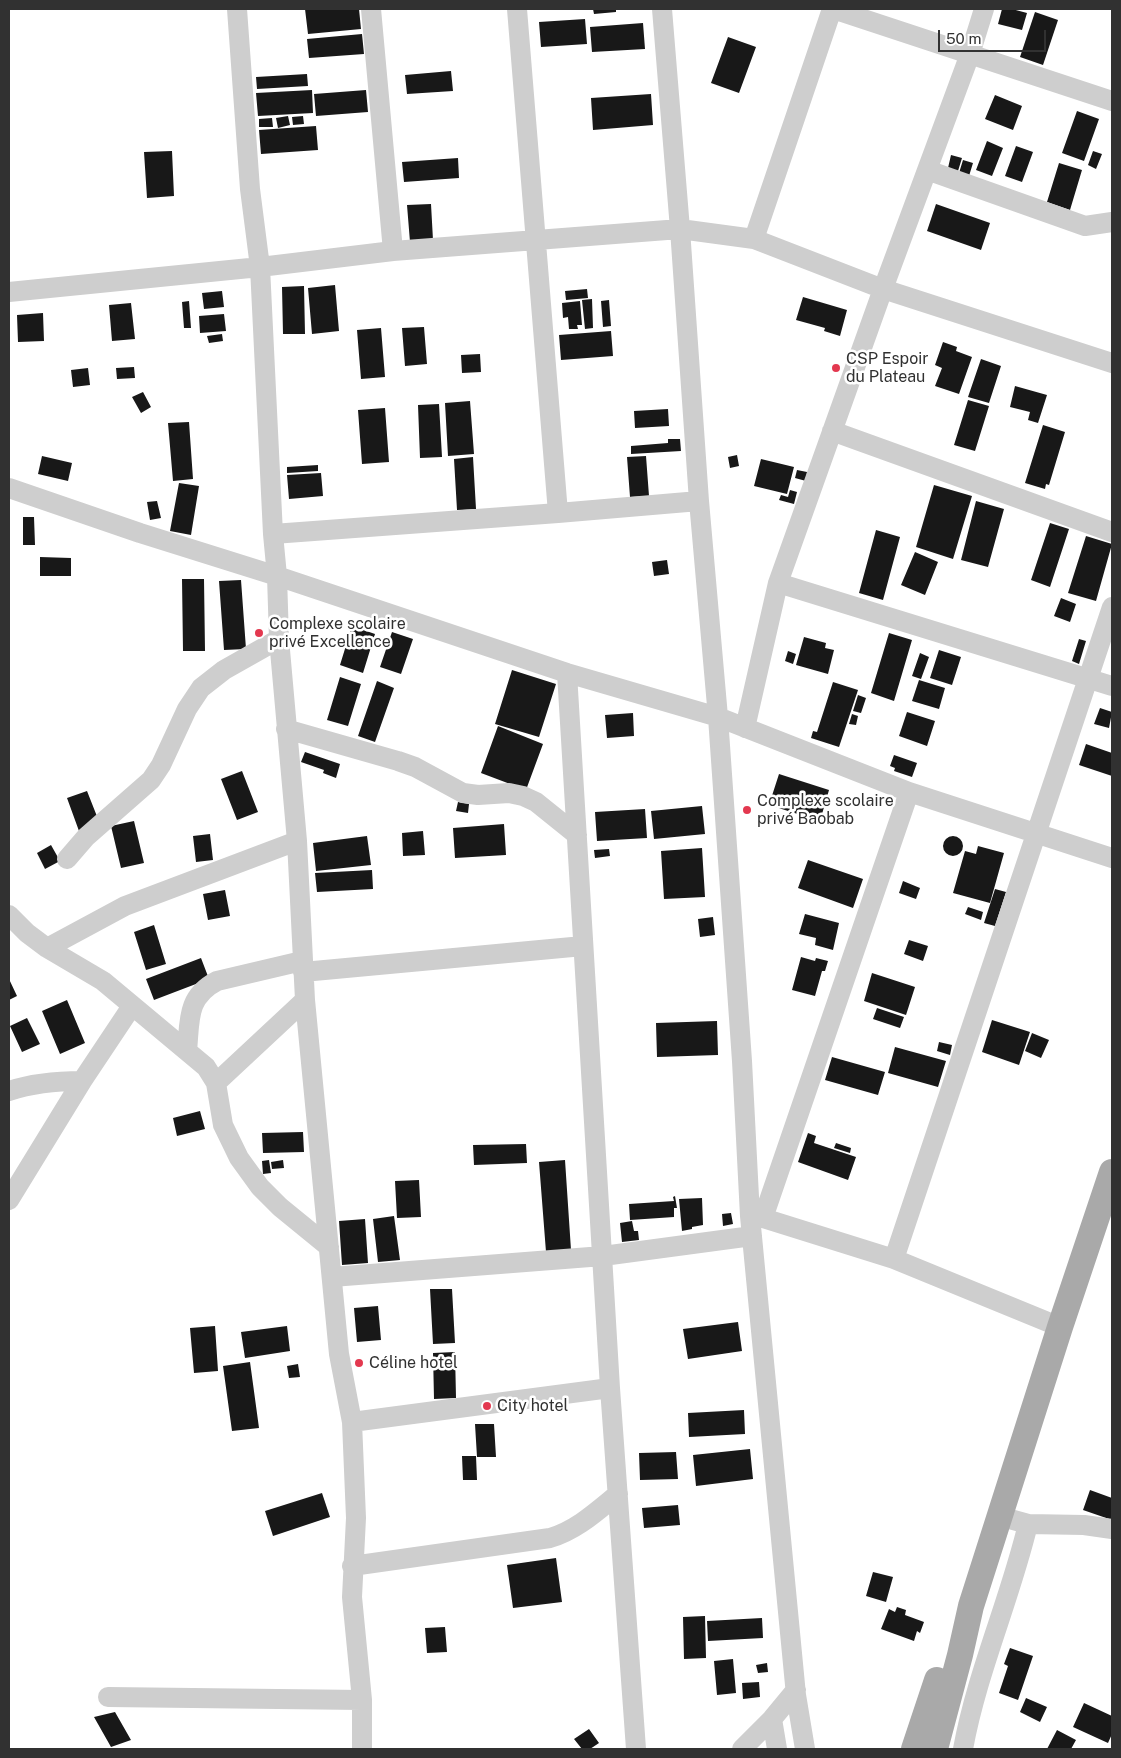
<!DOCTYPE html>
<html>
<head>
<meta charset="utf-8">
<style>
  body { margin:0 }
  #map { position:relative; width:1121px; height:1758px; overflow:hidden; background:#fff; font-family:"Public Sans",sans-serif }
  canvas { display:block }
  .frame { position:absolute; inset:0; border:10px solid #313131; pointer-events:none }
  .scale { position:absolute; left:938px; top:30px; width:108px; height:22px; box-sizing:border-box; border:2px solid #313131; border-top:0; padding-left:6px; font-size:15px; line-height:18px; white-space:nowrap; color:#313131; -webkit-text-stroke:4px #fff; paint-order:stroke }
</style>
</head>
<body>
<div id="map">
<canvas width="1121" height="1758"></canvas>
<div class="frame"></div>
<div class="scale">50 m</div>
</div>
<script>
const g = document.querySelector('canvas').getContext('2d');
g.lineJoin = 'round';
function paint(path, color) {
  g.fillStyle = color;
  g.fill(path, 'evenodd');
}
function trace(path, color, width, dash) {
  g.strokeStyle = color;
  g.lineWidth = width;
  g.lineCap = dash ? 'butt' : 'round';
  g.setLineDash(dash || []);
  g.stroke(path);
}
function drawText(font, color, halo, rows, align = 'center') {
  g.font = font + ' "Public Sans",sans-serif';
  g.lineWidth = 5;
  g.setLineDash([]);
  g.textBaseline = 'middle';
  g.strokeStyle = halo;
  g.fillStyle = color;
  for (const [text, x, y, turn = 0] of rows) {
    g.save();
    g.translate(x, y);
    g.rotate((+turn || 0) * Math.PI / 180);
    g.textAlign = isNaN(turn) ? turn : align;
    if (halo) g.strokeText(text, 0, 0);
    g.fillText(text, 0, 0);
    g.restore();
  }
}
paint(new Path2D(`
  M305,9H359L361,29L308,34Z
  M593,9H616V12L594,14Z
  M1002,9H1012L1027,13L1022,30L998,24Z
  M1035,12L1058,20L1043,65L1020,57Z
  M585,19L587,44L541,47L539,22Z
  M643,23L645,49L592,52L590,27Z
  M362,34L364,54L309,58L307,39Z
  M728,37L756,47L739,93L711,83Z
  M451,71L453,91L407,94L405,75Z
  M307,74L308,86L257,89L256,77Z
  M312,90L313,113L258,116L256,93Z
  M366,90L368,112L316,116L314,94Z
  M651,94L653,125L593,130L591,98Z
  M995,95L1022,106L1013,130L985,119Z
  M1077,111L1099,119L1084,161L1062,153Z
  M288,116L290,125L278,128L276,118Z
  M303,116L304,124L293,125L292,117Z
  M272,118L273,127H259V119Z
  M316,126L318,150L261,154L259,130Z
  M987,141L1003,148L992,176L976,170Z
  M1016,146L1033,152L1022,182L1005,176Z
  M172,151L174,196L147,198L144,152Z
  M1093,151L1102,154L1096,169L1088,165Z
  M951,155L962,158L958,171L948,168Z
  M458,158L459,178L404,182L402,162Z
  M963,160L973,163L969,176L959,173Z
  M1059,163L1082,170L1070,210L1047,202Z
  M431,204L433,240L410,242L407,205Z
  M936,204L990,223L981,250L927,231Z
  M335,285L339,331L312,334L308,288Z
  M304,286L305,334H283L282,287Z
  M587,289L588,298L566,300L565,291Z
  M222,291L224,307L204,309L202,293Z
  M803,297L847,310L840,336L824,331L825,328L796,320Z
  M592,299L593,328L585,329L582,300Z
  M609,300L611,326L603,327L601,301Z
  M189,301L191,328H184L182,302Z
  M580,301L582,325H577L578,329H569L568,317L563,318L562,303Z
  M131,303L135,339L112,341L109,305Z
  M43,313L44,341L18,342L17,315Z
  M224,314L226,331L200,333L199,316Z
  M424,327L427,364L405,366L402,328Z
  M381,328L385,377L361,379L357,330Z
  M611,331L613,356L561,360L559,335Z
  M222,334L223,341L209,343L207,336Z
  M943,342L957,347L956,351L972,357L959,394L935,386L942,368L935,365Z
  M480,354L481,372L462,373L461,355Z
  M981,359L1001,366L989,403L968,397Z
  M134,367L135,378L117,379L116,368Z
  M88,368L90,385L73,387L71,370Z
  M1015,386L1047,395L1038,423L1028,420L1030,412L1010,407Z
  M143,392L151,407L141,413L132,397Z
  M968,400L989,406L975,451L954,445Z
  M470,401L474,454L448,456L445,403Z
  M439,404L442,457L420,458L418,405Z
  M385,408L389,462L362,464L358,410Z
  M668,409L669,426L635,428L634,411Z
  M189,422L193,479L173,481L168,423Z
  M1043,425L1065,432L1049,485L1046,484L1045,489L1025,483Z
  M668,439H680L681,451L631,454V446L668,443Z
  M737,455L739,466L730,468L728,457Z
  M42,456L72,463L68,481L38,474Z
  M646,456L649,496L630,497L627,457Z
  M473,457L476,509L457,510L454,459Z
  M761,459L794,467L787,494L754,486Z
  M318,465V471L287,473V467Z
  M797,470L807,472L806,481L795,478Z
  M321,473L323,496L289,499L287,475Z
  M179,483L199,486L191,535L170,531Z
  M934,485L972,496L953,559L916,547Z
  M790,490L797,492L794,504L779,500L781,495L788,497Z
  M157,501L161,518L150,520L147,502Z
  M976,501L1004,509L988,567L961,560Z
  M23,517H34L35,545H23Z
  M1050,523L1069,529L1050,587L1031,580Z
  M876,530L900,537L883,600L859,593Z
  M1086,536L1112,544L1096,601L1068,593Z
  M915,552L938,562L925,595L901,585Z
  M40,557L71,558V576H40Z
  M667,560L669,574L654,576L652,562Z
  M182,579H204L205,651H183Z
  M241,580L246,649L224,650L219,581Z
  M1061,598L1076,604L1070,622L1054,616Z
  M352,626L375,634L363,673L340,665Z
  M392,632L413,639L401,674L380,667Z
  M889,633L912,640L894,701L871,693Z
  M804,637L826,643L825,648L834,650L828,674L796,665Z
  M1079,639L1086,641L1079,664L1072,661Z
  M939,650L961,657L952,685L930,678Z
  M788,651L796,654L793,664L785,661Z
  M920,653L929,657L921,679L912,676Z
  M512,670L556,684L539,737L495,724Z
  M340,677L361,684L348,726L327,720Z
  M919,680L945,688L939,709L912,701Z
  M377,681L394,688L375,742L358,736Z
  M833,682L858,690L839,747L811,738L813,731L817,732Z
  M858,695L866,698L861,713L853,711Z
  M1100,708L1112,712L1109,728L1094,724Z
  M907,712L935,721L927,746L899,736Z
  M633,713L634,736L607,738L605,715Z
  M852,714L858,716L856,725L849,724Z
  M498,726L543,744L526,790L481,773Z
  M1086,744L1112,753V776L1079,765Z
  M305,752L340,764L336,778L323,773L324,770L301,762Z
  M894,755L917,763L912,777L894,771L895,768L890,766Z
  M242,771L258,812L237,820L221,779Z
  M779,774L829,790L820,821L769,805Z
  M87,791L100,824L79,831L67,798Z
  M458,802L469,804L468,813L456,811Z
  M702,806L705,834L654,839L651,811Z
  M645,809L647,838L597,841L595,812Z
  M134,821L144,863L121,868L111,826Z
  M504,824L506,855L455,858L453,828Z
  M423,831L425,855L403,856L402,833Z
  M210,834L213,860L196,862L193,836Z
  M943 846a10 10 0 1 1 20 0a10 10 0 1 1-20 0Z
  M367,836L371,865L316,871L313,843Z
  M51,845L60,861L45,869L37,853Z
  M978,846L1004,853L990,903L953,893L965,851L976,854Z
  M702,848L705,897L664,899L661,851Z
  M609,849L610,856L595,858L594,850Z
  M808,860L863,879L853,908L798,888Z
  M372,870L373,889L317,892L315,873Z
  M903,881L920,888L916,899L899,893Z
  M995,889L1006,892L995,926L984,923Z
  M225,890L230,916L208,920L203,894Z
  M968,907L983,912L981,920L965,914Z
  M805,914L839,923L833,950L815,945L816,938L799,934Z
  M713,917L715,935L700,937L698,919Z
  M154,925L166,964L146,970L134,932Z
  M909,940L928,946L923,961L904,954Z
  M801,957L815,961L816,958L828,961L825,971H822L815,996L792,990Z
  M201,958L209,979L154,1000L146,979Z
  M872,973L915,987L906,1015L864,1001Z
  M9,979L17,996L9,1000Z
  M67,1000L85,1043L60,1054L42,1011Z
  M877,1008L904,1017L900,1028L873,1019Z
  M27,1018L40,1044L22,1052L10,1026Z
  M992,1020L1030,1032L1019,1065L982,1052Z
  M717,1021L718,1055L657,1057L656,1023Z
  M1032,1033L1049,1040L1041,1058L1025,1051Z
  M939,1042L952,1045L950,1055L937,1051Z
  M895,1047L946,1061L938,1087L888,1073Z
  M832,1057L885,1072L878,1095L825,1080Z
  M200,1111L205,1129L177,1136L173,1118Z
  M303,1132L304,1152L263,1153L262,1133Z
  M808,1133L816,1136L814,1143L856,1157L848,1180L798,1162Z
  M836,1143L851,1148L850,1153L834,1148Z
  M526,1144L527,1163L474,1165L473,1145Z
  M269,1160L271,1173L263,1174L262,1161Z
  M283,1160L284,1168L272,1169L271,1162Z
  M565,1160L571,1250L546,1252L539,1162Z
  M419,1180L421,1217L397,1218L395,1181Z
  M675,1196L677,1208H674V1217L630,1220L629,1204L674,1201L673,1197Z
  M702,1198L703,1225L692,1227V1229L682,1231L679,1199Z
  M731,1213L733,1224L723,1226L722,1214Z
  M394,1216L400,1260L378,1262L373,1219Z
  M365,1219L368,1263L342,1265L339,1221Z
  M632,1221L634,1231H638L639,1240L622,1242L620,1223Z
  M430,1289H452L455,1343L433,1344Z
  M378,1306L381,1340L357,1342L354,1308Z
  M738,1322L742,1351L688,1359L683,1329Z
  M215,1326L218,1371L194,1373L190,1328Z
  M287,1326L290,1351L245,1358L241,1332Z
  M455,1352L456,1398L434,1399L433,1353Z
  M250,1362L259,1428L232,1431L223,1366Z
  M298,1364L300,1377L289,1378L287,1366Z
  M744,1410L745,1434L689,1437L688,1413Z
  M475,1424H494L496,1457H477Z
  M750,1449L753,1479L696,1486L693,1455Z
  M676,1452L678,1479L640,1480L639,1453Z
  M462,1456H476L477,1480H463Z
  M1090,1490L1112,1498V1520L1083,1510Z
  M322,1493L330,1517L273,1536L265,1511Z
  M678,1505L680,1525L644,1528L642,1508Z
  M556,1558L562,1602L513,1608L507,1565Z
  M873,1572L893,1577L886,1602L866,1596Z
  M897,1607L906,1610L905,1615L924,1622L920,1633L917,1631L914,1641L881,1629L889,1609L895,1612Z
  M705,1616L706,1658L684,1659L683,1617Z
  M762,1618L763,1638L708,1641L707,1621Z
  M445,1627L447,1652L427,1653L425,1628Z
  M1010,1648L1033,1656L1018,1700L999,1693L1008,1666L1004,1664Z
  M733,1659L736,1693L717,1695L714,1661Z
  M767,1663L768,1672L758,1673L756,1665Z
  M759,1682L760,1697L743,1699L742,1683Z
  M1026,1698L1047,1707L1040,1722L1020,1712Z
  M1084,1703L1112,1716V1734L1108,1743L1073,1727Z
  M115,1712L131,1740L111,1747L94,1717Z
  M589,1729L599,1743L590,1749H582L574,1739Z
  M1057,1730L1076,1740L1071,1749H1047Z`), '#181818');
trace(new Path2D(`
  M237,9L250,189L260,267L273,534L277,576L279,639L297,841L305,1000L339,1354L352,1422L356,1518L352,1597L362,1700V1749
  M371,9L393,251
  M517,9L558,513
  M662,9L680,229L699,501L718,717L742,1061L750,1216L796,1695L805,1749
  M833,9L1112,101
  M927,170L1085,226L1112,222
  M754,239L832,9
  M9,292L260,267L393,251L680,229L754,239L883,289L1112,363
  M832,431L1112,532
  M9,488L140,533L277,576L567,673L718,717L909,792L1112,858
  M273,534L558,513L699,501
  M778,583L1112,686
  M567,673L610,1388L636,1749
  M745,728L778,583L883,289L970,54L984,9
  M286,729L398,761L415,767L463,793L478,795L509,793L523,796L536,802L577,835
  M67,859L86,837L151,780L161,765L187,709L201,688L224,670L279,639
  M9,915L27,933L47,948L103,981L206,1067L216,1083L223,1125L239,1158L260,1187L280,1207L329,1247
  M47,948L125,906L297,841
  M303,972L583,946
  M187,1051C190,1021 186,997 217,981L302,961
  M216,1083L305,1000
  M9,1091C33,1083 56,1081 82,1081
  M9,1200L82,1081L132,1006
  M750,1216L763,1218L894,1259L1060,1327
  M763,1218L909,792
  M894,1259L1112,607
  M332,1277L603,1256L752,1236
  M352,1422L610,1388
  M999,1516L1028,1524L1084,1525L1112,1529
  M352,1566L550,1538C577,1530 597,1511 618,1494
  M108,1697L362,1700
  M772,1719L777,1749
  M742,1749L772,1719L796,1690
  M963,1749C977,1672 1010,1600 1028,1524`), '#cecece', 20);
trace(new Path2D(`
  M914,1749L937,1680
  M935,1749L960,1655L971,1606L1060,1327L1112,1172`), '#a9a9a9', 26);
for (const [x, y, r, color] of [
  [836,368,5,"#e3384f"],
  [259,633,5,"#e3384f"],
  [747,810,5,"#e3384f"],
  [359,1363,5,"#e3384f"],
  [487,1406,5,"#e3384f"]
]) {
  const dot = new Path2D();
  dot.arc(x, y, r, 0, 2 * Math.PI);
  g.fillStyle = color;
  g.fill(dot);
  trace(dot, '#fff', 2);
}
drawText('16px', '#313131', '#fff', [
  ["CSP Espoir",846,359],
  ["du Plateau",846,377],
  ["Complexe scolaire",269,624],
  ["privé Excellence",269,642],
  ["Complexe scolaire",757,801],
  ["privé Baobab",757,819],
  ["Céline hotel",369,1363],
  ["City hotel",497,1406]
], 'left');
</script>
</body>
</html>
